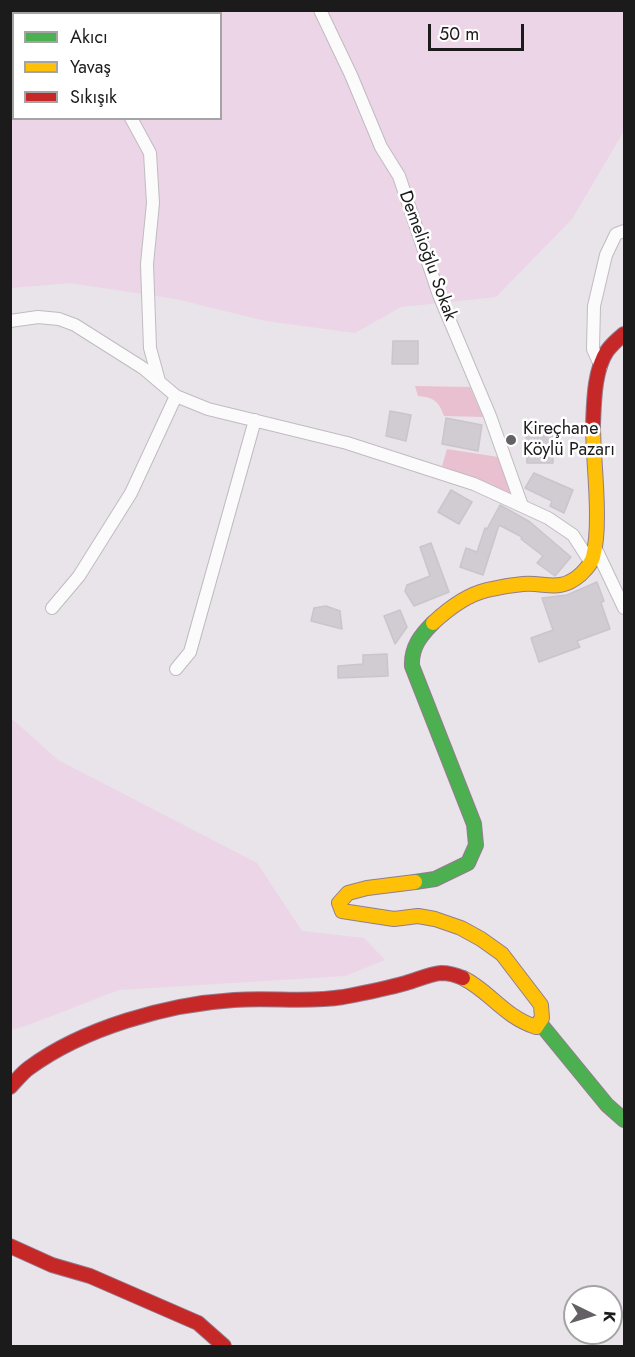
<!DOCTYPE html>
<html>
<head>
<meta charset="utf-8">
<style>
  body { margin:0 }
  #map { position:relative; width:635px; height:1357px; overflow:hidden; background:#e9e3ea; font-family:Jost,sans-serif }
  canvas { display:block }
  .frame { position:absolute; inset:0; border:12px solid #1b1b1b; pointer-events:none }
  .legend { position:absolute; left:12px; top:12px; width:210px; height:108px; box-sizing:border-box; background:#fff; border:2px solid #a4a4a4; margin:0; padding:8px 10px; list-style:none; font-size:18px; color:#1b1b1b }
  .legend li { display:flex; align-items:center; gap:12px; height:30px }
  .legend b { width:30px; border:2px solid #a4a4a4 }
  .north { position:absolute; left:563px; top:1285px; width:60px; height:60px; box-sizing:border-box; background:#fff; border:2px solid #a4a4a4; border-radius:50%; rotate:95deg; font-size:16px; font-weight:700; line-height:24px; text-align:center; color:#1b1b1b }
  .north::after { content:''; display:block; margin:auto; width:21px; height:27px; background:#636163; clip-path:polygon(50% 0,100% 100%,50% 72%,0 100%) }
  .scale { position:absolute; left:428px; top:24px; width:96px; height:27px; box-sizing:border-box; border:3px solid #1b1b1b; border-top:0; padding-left:8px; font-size:18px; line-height:21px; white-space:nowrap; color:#1b1b1b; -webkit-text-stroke:4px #fff; paint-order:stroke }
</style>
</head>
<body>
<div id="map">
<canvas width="635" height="1357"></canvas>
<div class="frame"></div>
<ul class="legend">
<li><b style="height:8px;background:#4caf50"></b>Akıcı</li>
<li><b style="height:8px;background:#ffc107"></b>Yavaş</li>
<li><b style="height:8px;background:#c62828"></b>Sıkışık</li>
</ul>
<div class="north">K</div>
<div class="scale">50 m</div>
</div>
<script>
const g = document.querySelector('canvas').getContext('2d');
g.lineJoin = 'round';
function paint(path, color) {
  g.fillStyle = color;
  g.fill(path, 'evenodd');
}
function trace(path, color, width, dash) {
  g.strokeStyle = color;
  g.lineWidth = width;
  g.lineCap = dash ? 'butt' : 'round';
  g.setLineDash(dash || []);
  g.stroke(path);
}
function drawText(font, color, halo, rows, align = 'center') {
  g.font = font + ' Jost,sans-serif';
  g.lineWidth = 5;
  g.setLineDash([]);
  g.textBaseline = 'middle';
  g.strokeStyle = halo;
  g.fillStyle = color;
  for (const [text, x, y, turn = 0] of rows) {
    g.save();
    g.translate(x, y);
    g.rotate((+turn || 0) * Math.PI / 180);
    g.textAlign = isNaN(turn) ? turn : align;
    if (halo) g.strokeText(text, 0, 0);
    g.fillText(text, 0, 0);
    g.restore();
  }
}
paint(new Path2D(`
  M11,11H624V131L572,219L496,297L401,307L355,333L266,321L176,299L70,283L11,288ZM14,14H220V118H14Z
  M11,718L58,760L257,863L302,931L364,938L385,960L345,976L119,990L28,1025L11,1030Z`), '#ebd5e7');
paint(new Path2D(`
  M415,386L470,387L483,417L444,416C439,402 434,397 418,396Z
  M447,449L498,457L513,497L468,476L442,466Z`), '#e9c0d0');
const building = new Path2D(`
  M393,341H418V364H392Z
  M390,411L411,415L406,441L386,436Z
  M446,418L482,425L478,451L442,444Z
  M552,427L553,463H527L526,428Z
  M534,473L573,490L564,513L550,506L552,501L525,488Z
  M451,490L472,502L459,524L438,512Z
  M500,505L530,522L571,557L555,576L537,563L543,556L521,539L522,537L499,525L483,575L460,567L466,548L477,552L485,528L487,529Z
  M431,543L449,592L414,606L405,591L407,585L430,576L420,547Z
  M597,582L604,601L601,603L610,629L577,641L580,647L539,662L531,638L553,630L542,598L567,595Z
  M326,606L340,611L342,629L311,621L314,608Z
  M400,610L407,627L395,644L384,616Z
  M387,654L388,676L338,678V666L363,664V655Z`);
paint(building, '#d0ccd2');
trace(building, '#cac4cd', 1.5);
const street = new Path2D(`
  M47,10L50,14
  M320,10L351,75L381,147L399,176L439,295L490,416L522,506
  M131,118L150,153L153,203L147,264L150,348L159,381
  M10,321L38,317L59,319L75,325L143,368L176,396L208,409L347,443L474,484L548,518L573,535L591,563
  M601,367L593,349L594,306L606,255L616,234L624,231
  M595,547L624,608
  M52,608L79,576L131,493L176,396
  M176,669L190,652L255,420`);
const fast = new Path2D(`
  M415,882L435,879L468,863L476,845L474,824L412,666C411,647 421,635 433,623
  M539,1022L607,1105L624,1120`);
const slow = new Path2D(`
  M433,623C449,608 466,595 487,590C499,587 511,585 523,584C546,582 559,593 580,575C585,570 591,565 593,557C602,522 593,463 593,425
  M415,882L367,888L348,893L339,903L342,911L394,919L418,916L435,919L461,928L481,939L502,954L541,1005L542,1018L536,1027C503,1016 491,992 463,978`);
const jam = new Path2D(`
  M593,425C594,402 594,371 607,351C612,344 618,339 624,334
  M10,1087C16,1081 22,1073 29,1068C83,1028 168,1004 234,1000C271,997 307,1003 343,997C364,993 385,989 406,983C417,980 429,974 441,973C448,973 456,975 463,978
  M10,1246L52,1265L90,1276L198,1323L224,1346`);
trace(street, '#bfbcbf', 14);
trace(fast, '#937c8e', 16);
trace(slow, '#937c8e', 16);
trace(jam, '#937c8e', 16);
trace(street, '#fcfbfc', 12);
trace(fast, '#4caf50', 14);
trace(slow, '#ffc107', 14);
trace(jam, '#c62828', 14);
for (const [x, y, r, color] of [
  [511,440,6,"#636163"]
]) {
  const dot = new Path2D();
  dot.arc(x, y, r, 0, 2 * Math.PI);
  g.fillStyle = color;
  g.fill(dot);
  trace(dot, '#fff', 2);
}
drawText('18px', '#1b1b1b', '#fff', [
  ["Demelioğlu Sokak",427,256,70]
]);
drawText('18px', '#1b1b1b', '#fff', [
  ["Kireçhane",523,430],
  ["Köylü Pazarı",523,451]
], 'left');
</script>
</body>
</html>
